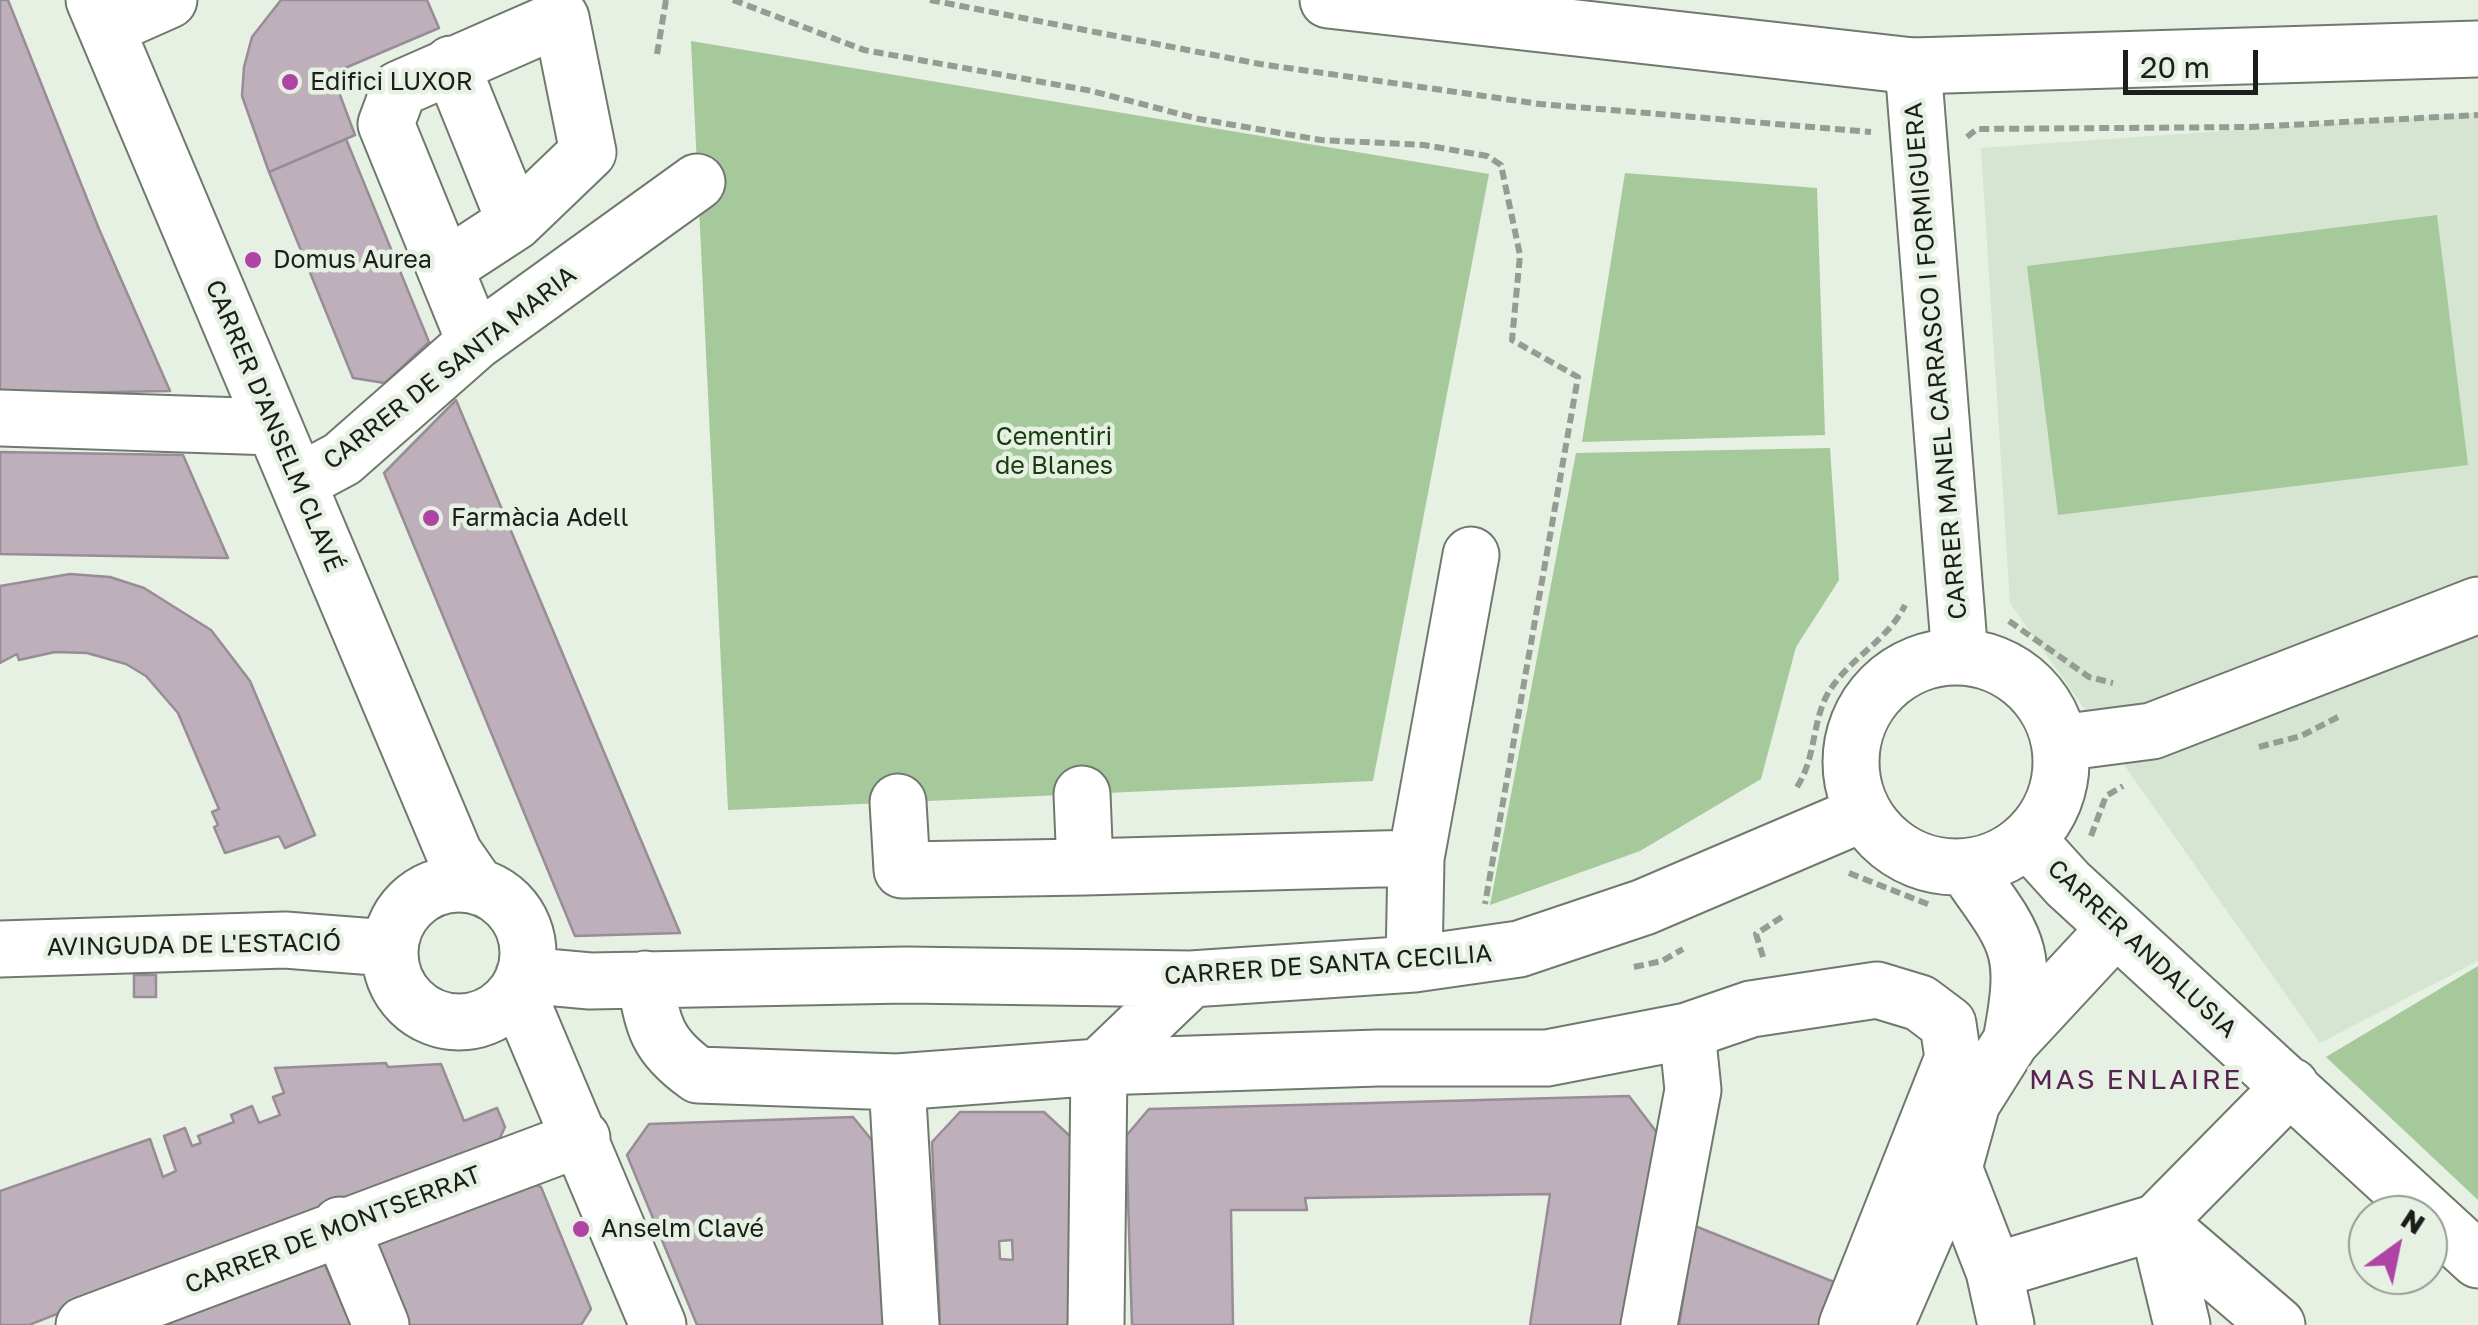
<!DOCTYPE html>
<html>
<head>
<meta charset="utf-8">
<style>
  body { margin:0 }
  #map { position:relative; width:2478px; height:1325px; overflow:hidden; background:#e6f0e3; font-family:"Golos Text",sans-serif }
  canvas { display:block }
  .north { position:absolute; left:2348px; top:1195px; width:100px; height:100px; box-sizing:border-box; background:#e6f0e3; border:2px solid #959c93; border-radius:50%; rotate:33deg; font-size:28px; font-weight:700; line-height:40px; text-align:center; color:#1b1e1a }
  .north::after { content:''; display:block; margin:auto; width:35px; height:45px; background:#af44a4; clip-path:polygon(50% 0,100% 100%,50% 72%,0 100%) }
  .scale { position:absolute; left:2123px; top:50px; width:135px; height:45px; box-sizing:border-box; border:5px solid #1b1e1a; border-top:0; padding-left:12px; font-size:30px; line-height:35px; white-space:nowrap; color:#1b1e1a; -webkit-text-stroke:8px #e6f0e3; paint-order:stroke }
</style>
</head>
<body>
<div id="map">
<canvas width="2478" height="1325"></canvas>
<div class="north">N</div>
<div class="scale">20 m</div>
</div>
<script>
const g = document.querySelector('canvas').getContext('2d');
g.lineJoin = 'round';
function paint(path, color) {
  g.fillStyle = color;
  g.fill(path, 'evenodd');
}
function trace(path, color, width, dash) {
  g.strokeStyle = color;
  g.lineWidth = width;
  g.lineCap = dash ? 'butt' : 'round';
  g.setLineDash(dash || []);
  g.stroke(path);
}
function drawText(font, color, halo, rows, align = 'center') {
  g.font = font + ' "Golos Text",sans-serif';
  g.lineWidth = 9;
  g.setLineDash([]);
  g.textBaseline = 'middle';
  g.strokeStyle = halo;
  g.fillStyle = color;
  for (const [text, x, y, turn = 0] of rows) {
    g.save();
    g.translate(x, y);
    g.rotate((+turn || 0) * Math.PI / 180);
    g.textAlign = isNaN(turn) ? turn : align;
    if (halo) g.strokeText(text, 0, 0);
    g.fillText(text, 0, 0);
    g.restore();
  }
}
paint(new Path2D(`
  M2478,113V961L2320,1043L2010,603L1981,148Z`), '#d6e5d2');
paint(new Path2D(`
  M691,41L1489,174L1373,781L728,810Z
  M1625,173L1817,188L1825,435L1582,442Z
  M2437,215L2468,465L2058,515L2027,266Z
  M1830,448L1839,580L1796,647L1761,779L1640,851L1490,905L1576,453Z
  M2478,966V1200L2326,1057Z`), '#a5c99b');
const building = new Path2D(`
  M0,0H8L99,229L170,391L0,394Z
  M281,0H427L439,28L345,68L337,87L355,135L269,172L242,96L244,67L252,37Z
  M346,139L429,342L385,383L353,378L269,172Z
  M456,400L680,933L575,936L384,473Z
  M0,452L183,455L228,558L0,554Z
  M70,574L110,577L144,588L211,630L250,681L315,835L285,848L279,836L225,853L214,827L218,825L212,812L219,809L178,713L146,676L126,664L87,653L55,652L19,660L17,654L0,663V586Z
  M134,975H156V997H134Z
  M386,1063L388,1067L441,1064L464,1121L497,1108L505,1127L499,1140L29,1325H0V1191L150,1139L163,1177L176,1171L164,1136L185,1128L192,1146L201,1143L198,1136L234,1122L231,1115L252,1106L259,1123L280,1115L273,1097L284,1093L275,1068Z
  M1629,1096L1658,1134L1624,1325H1530L1550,1194L1305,1198L1307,1210H1231L1233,1325H1132L1126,1136L1149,1109Z
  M960,1112H1044L1072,1138L1079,1325H940L932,1142ZM1012,1240L1013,1260L1000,1259L999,1241Z
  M853,1117L879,1149L887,1325H697L627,1155L649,1124Z
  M522,1180L541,1187L591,1309L581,1325H401L365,1241Z
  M1695,1226L1839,1284L1824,1325H1679Z
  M322,1258L351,1325H151Z`);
paint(building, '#bdb0ba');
trace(building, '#988c96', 2.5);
const minor = new Path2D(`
  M94,0L454,853L477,886
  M106,28L169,0
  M451,64L515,222
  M1913,66L1960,657
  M446,267L515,222L588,152L561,18L399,89L386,124L475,342
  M0,418L274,427
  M299,482L342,459L475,342L697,182
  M1851 762a105 105 0 1 1 210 0a105 105 0 1 1-210 0Z
  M2060,743L2152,731L2478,605
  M898,802L902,870L1085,867L1082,794
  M2028,840L2068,884L2478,1260
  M1416,858L1471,555
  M1085,867L1416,858L1414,964
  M1965,867C2018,942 2029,947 2011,1041
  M390 953a69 69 0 1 1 138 0a69 69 0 1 1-138 0Z
  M0,949L285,940L388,948
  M524,975L590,981L906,975L1191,979L1414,964L1519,949L1644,907L1864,813
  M645,979C653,1027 657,1046 698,1075L897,1082L1099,1067L1378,1058H1547L1687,1031L1751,1009L1877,990L1920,1003L1948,1024L1953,1058L1847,1325
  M517,991L658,1325
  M897,1082L911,1325
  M1954,1168L1994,1271L2006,1325
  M2157,1222L2277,1325
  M2157,1222L2182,1325
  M340,1225L381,1325
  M1994,1271L2157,1222L2291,1086
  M1891,1313L1954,1168L1972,1103L2011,1041L2116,928
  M84,1325L582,1138
  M1096,1325L1099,1067L1191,979
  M1649,1325L1693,1090L1687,1031`);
const major = new Path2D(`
  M1328,0L1913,66L2478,49`);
trace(minor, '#70796d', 59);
trace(major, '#70796d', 59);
trace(new Path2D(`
  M733,0L864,50L1092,91L1199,119L1321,140L1424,145L1487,156L1501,165L1520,255L1512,340L1578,377L1485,904
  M930,0L1260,64L1540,104L1871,132
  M657,54L666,0
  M1967,137L1977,129L2251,127L2478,115
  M2009,621L2089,677L2113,683
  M2259,747L2301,736L2340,716
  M1797,787C1815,759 1812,728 1825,699C1843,661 1887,643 1905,605
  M2091,836L2106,796L2123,786
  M1849,873L1930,905
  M1763,957L1756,934L1785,915
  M1634,967L1662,961L1683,949`), '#959c93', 6, [10, 5]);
trace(minor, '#fff', 55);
trace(major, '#fff', 55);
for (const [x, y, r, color] of [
  [290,82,10,"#af44a4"],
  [253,260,10,"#af44a4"],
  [431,518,10,"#af44a4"],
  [581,1229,10,"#af44a4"]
]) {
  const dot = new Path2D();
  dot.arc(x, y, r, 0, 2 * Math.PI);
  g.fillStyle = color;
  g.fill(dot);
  trace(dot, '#e6f0e3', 4);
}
drawText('25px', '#1b1e1a', '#e6f0e3', [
  ["Edifici LUXOR",310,82],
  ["Domus Aurea",273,260],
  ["Farmàcia Adell",451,518],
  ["Anselm Clavé",601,1229]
], 'left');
drawText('25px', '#1b1e1a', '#e6f0e3', [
  ["CARRER MANEL CARRASCO I FORMIGUERA",1936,361,-95],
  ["CARRER DE SANTA MARIA",450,368,-38],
  ["CARRER D'ANSELM CLAVÉ",274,426,67],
  ["AVINGUDA DE L'ESTACIÓ",194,945,-1],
  ["CARRER ANDALUSIA",2142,949,43],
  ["CARRER DE SANTA CECILIA",1328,965,-4],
  ["CARRER DE MONTSERRAT",333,1230,-21]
]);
drawText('25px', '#173b0c', '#e6f0e3', [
  ["Cementiri",1054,437],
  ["de Blanes",1054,466]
]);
g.letterSpacing = '2.5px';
drawText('28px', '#582352', '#e6f0e3', [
  ["MAS ENLAIRE",2136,1080]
]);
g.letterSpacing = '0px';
</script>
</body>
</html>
